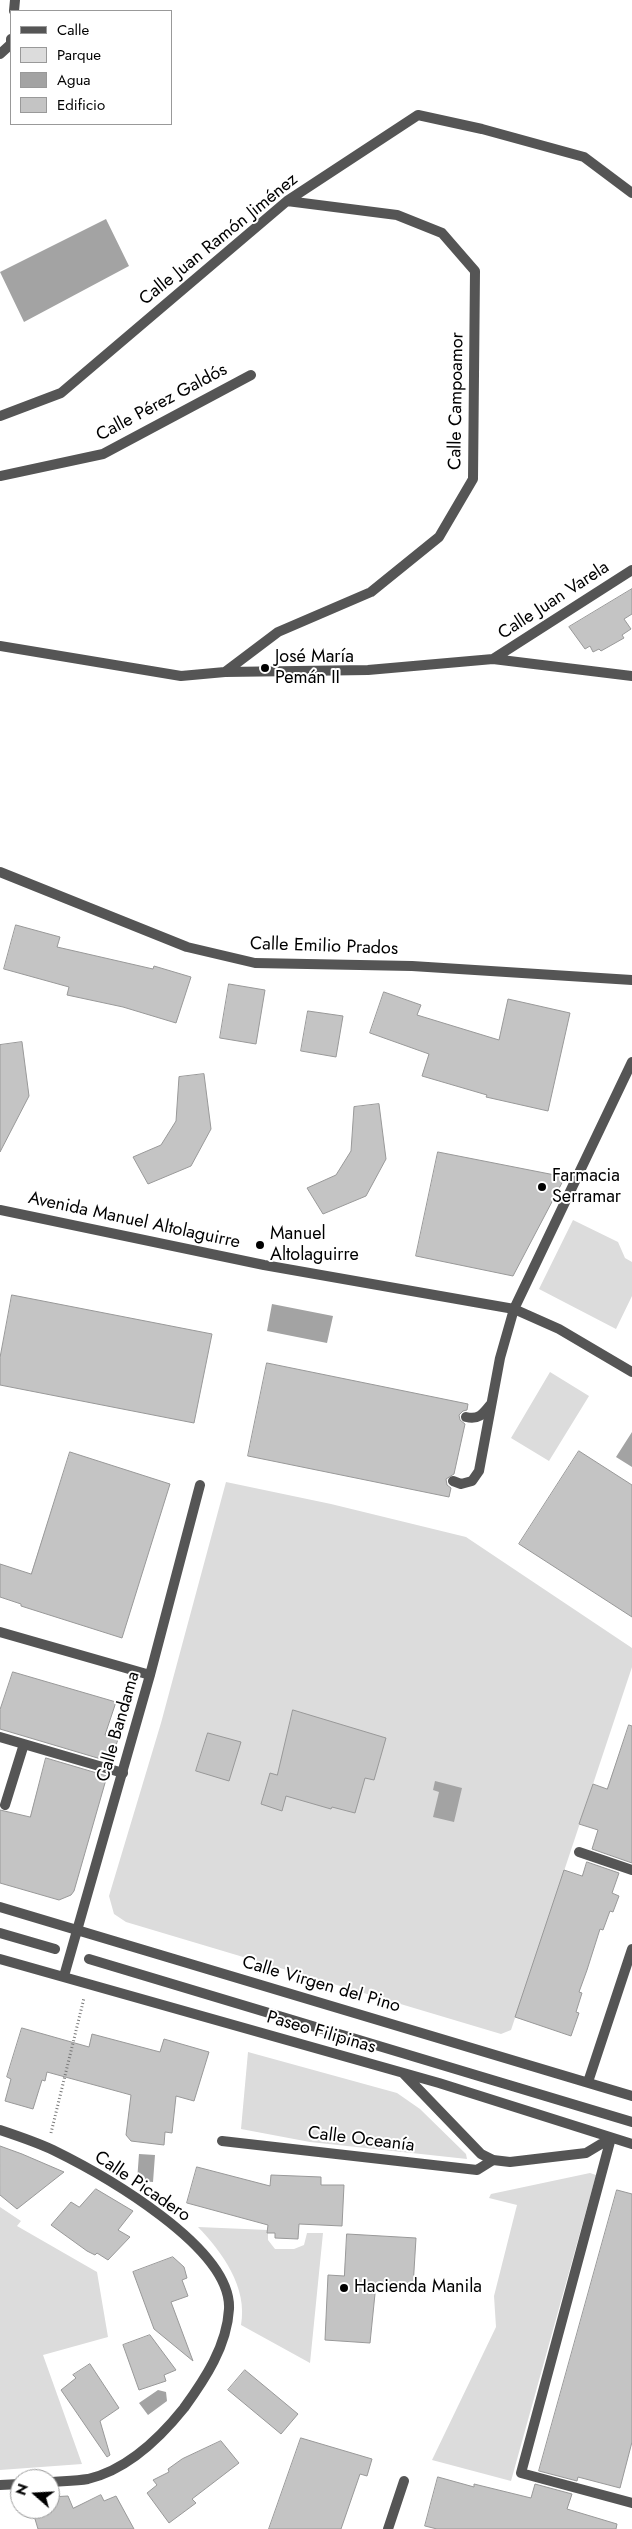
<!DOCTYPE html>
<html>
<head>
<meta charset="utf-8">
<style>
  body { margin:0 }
  #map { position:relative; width:632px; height:2529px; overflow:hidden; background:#fff; font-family:Jost,sans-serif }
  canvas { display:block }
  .legend { position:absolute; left:10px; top:10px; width:162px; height:115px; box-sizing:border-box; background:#fff; border:1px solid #999; margin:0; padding:6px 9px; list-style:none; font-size:15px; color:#000 }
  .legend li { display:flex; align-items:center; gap:10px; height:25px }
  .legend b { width:25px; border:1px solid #999 }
  .north { position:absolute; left:10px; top:2469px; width:50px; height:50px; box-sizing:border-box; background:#fff; border:1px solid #999; border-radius:50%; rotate:289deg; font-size:14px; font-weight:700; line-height:20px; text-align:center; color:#000 }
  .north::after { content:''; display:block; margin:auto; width:18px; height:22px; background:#000; clip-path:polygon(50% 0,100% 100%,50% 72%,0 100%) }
</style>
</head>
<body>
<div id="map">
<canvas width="632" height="2529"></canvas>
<ul class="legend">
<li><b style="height:6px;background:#555"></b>Calle</li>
<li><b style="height:14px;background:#dcdcdc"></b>Parque</li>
<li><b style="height:14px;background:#a3a3a3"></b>Agua</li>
<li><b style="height:14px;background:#c4c4c4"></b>Edificio</li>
</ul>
<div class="north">N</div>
</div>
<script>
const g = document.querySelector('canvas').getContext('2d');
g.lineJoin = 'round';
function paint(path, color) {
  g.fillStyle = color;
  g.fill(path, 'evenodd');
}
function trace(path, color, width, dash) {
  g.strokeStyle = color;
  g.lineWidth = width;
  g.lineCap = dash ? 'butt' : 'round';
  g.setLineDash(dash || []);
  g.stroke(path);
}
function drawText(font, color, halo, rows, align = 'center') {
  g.font = font + ' Jost,sans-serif';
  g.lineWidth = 4;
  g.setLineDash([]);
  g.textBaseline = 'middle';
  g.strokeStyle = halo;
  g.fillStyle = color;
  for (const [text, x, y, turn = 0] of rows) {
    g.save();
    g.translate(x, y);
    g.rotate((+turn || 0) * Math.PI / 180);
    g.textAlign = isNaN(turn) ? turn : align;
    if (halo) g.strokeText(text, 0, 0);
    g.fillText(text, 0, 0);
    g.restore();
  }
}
paint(new Path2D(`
  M573,1220L618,1242L625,1258L632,1262V1296L616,1329L539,1289Z
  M550,1372L589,1396L549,1461L511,1438Z
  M226,1482L331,1504L466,1537L632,1648V1667L511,2030L501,2034L126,1922L114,1914L109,1896L161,1723Z
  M248,2052L397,2093L420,2109L466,2154L467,2159L310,2142L241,2129Z
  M590,2173L596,2175L511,2481L432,2460L496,2327L494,2296L517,2205L489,2198L491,2194Z
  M0,2207L21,2221L17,2226L97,2272L108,2337L43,2355L82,2464L0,2470Z
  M198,2227L268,2230V2240L275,2249H294L304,2245L307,2233H323L310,2363L241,2325C248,2287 222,2252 198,2227Z`), '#dcdcdc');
paint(new Path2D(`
  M106,219L129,266L24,322L0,272Z
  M272,1304L333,1316L327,1343L267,1331Z
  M632,1432V1467L616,1457Z
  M435,1781L462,1788L454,1822L433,1817L439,1792L433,1790Z
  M139,2154L155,2155L153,2182L137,2181Z
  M158,2390L166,2392L167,2401L148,2415L139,2403Z`), '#a3a3a3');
const building = new Path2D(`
  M632,589V614L624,619L631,629L622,635L624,638L601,651L599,649L593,652L590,646L585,649L569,627Z
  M16,925L60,937L57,947L153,969L154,966L191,977L176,1023L123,1007L67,995L69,987L4,969Z
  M229,984L265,990L256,1044L220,1038Z
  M384,992L421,1005L417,1015L499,1040L508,999L570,1013L548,1111L486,1097L487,1095L422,1076L429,1054L370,1033Z
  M308,1011L343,1016L336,1057L301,1051Z
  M22,1042L29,1096L0,1152V1045Z
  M204,1074L211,1129L191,1166L148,1184L133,1157L161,1145L176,1121L179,1077Z
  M379,1104L386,1159L366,1196L323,1214L307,1188L336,1175L351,1151L354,1107Z
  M438,1152L565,1177L513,1276L416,1256Z
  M12,1295L212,1334L194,1423L0,1385V1358Z
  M267,1363L468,1404L467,1410L463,1411L459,1415L460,1420L465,1424L454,1474L446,1479L447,1485L451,1488L449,1497L248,1456Z
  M579,1451L632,1485V1617L519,1544Z
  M70,1452L170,1484L122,1638L21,1606V1604L0,1597V1564L31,1574Z
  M13,1672L116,1702L105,1735L118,1739L111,1762L0,1729V1710Z
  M293,1710L386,1738L374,1780L365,1778L355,1813L332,1807L331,1809L286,1796L282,1811L261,1804L270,1773L277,1775Z
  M629,1725L632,1726V1863L592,1849L598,1830L579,1824L593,1784L607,1789Z
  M208,1733L241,1742L229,1781L196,1771Z
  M46,1758L107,1776L74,1891L71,1895L59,1900L0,1883V1810L30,1817Z
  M587,1862L619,1873L612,1893L619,1896L613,1912L610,1911L603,1930L600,1929L587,1970L579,1992L582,1993L576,2012L579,2013L571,2036L515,2017L564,1870L582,1876Z
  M22,2028L89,2047L92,2034L160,2052L164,2039L209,2052L194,2101L176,2096L172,2133L165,2132L164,2145L131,2141L126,2135L131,2095L47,2072L45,2081L42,2080L33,2109L5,2101L11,2079L7,2077Z
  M0,2146L22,2154L64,2172L17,2209L0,2195Z
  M197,2167L270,2186L271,2175L321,2177V2185H344L342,2226L299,2224L298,2239L275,2238V2233H267L268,2225L187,2203Z
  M96,2189L133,2211L118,2230L130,2237L108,2260L97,2253L95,2255L87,2251L51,2225L71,2202L79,2207Z
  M617,2190L632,2194V2442L620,2488L578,2477L577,2481L539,2471Z
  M347,2234L416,2238L413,2287L376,2284L370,2343L325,2340L328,2275L344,2276Z
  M173,2257L184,2267L187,2278L182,2280L188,2296L171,2302L193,2361L154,2329L133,2272Z
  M150,2335L176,2370L164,2375L166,2381L139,2390L123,2345Z
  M90,2364L119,2408L100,2421L110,2455L107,2457L61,2390L76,2378L73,2375Z
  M245,2370L298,2414L281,2434L228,2390Z
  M301,2438L372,2459L367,2476L360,2474L341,2529H269Z
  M221,2441L239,2463L192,2499L196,2503L169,2523L147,2493L157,2485L153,2480L169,2472L168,2469L182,2459Z
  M438,2477L474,2487V2484L531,2498L535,2484L572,2494L567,2509L617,2524L616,2529H437L425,2526Z
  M101,2495L104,2501L116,2496L134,2529H38L32,2509H50V2497L68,2496L73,2508Z`);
paint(building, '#c4c4c4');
trace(building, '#999', 1);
trace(new Path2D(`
  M51,2133L84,1998`), '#777', 3, [1, 2.5]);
trace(new Path2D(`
  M466,1417C479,1420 483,1414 491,1404
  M453,1481L461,1484L472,1481L479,1471L500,1358L514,1309
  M0,1737L123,1773
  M5,1805L24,1744
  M579,1852L632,1870
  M222,2141L477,2170L493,2160`), '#555', 10);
trace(new Path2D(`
  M14,11L15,0
  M0,54L11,44V39
  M0,416L61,393L287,201L418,115L482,129L584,157L632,193
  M0,476L103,454L251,375
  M0,646L181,676L225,672L368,670L493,659L632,676
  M493,659L632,570
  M225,672L278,632L371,592L439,537L473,479L475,271L442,233L397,215L287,201
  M0,872L187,947L255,963L412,966L632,980
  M0,1210L264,1265L514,1309L559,1329L632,1372
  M514,1309L632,1062
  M0,1632L150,1675
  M0,1907L632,2096
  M0,1933L55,1949
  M0,1959L439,2083L632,2144
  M89,1959L632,2122
  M64,1976L150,1675L200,1485
  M403,2073L481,2154L493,2160L510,2162L586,2153L611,2138
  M588,2082L632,1949
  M0,2130C18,2136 36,2142 53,2150C102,2174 232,2247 229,2309C227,2346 205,2379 184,2408C160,2438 126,2470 88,2479C76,2481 62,2481 50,2482
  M611,2138L521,2473L632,2503
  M0,2485L20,2484
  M388,2529L404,2481`), '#555', 10);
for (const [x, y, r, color] of [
  [265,668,5,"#000"],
  [542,1187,5,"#000"],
  [260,1245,5,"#000"],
  [344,2288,5,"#000"]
]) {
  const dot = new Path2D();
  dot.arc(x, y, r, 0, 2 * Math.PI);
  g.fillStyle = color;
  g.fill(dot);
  trace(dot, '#fff', 2);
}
drawText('18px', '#000', '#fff', [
  ["Calle Juan Ramón Jiménez",219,240,-39],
  ["Calle Campoamor",457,401,-89],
  ["Calle Pérez Galdós",162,403,-28],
  ["Calle Juan Varela",554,601,-33],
  ["Calle Emilio Prados",324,947,2],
  ["Avenida Manuel Altolaguirre",134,1221,12],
  ["Calle Bandama",119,1727,-74],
  ["Calle Virgen del Pino",321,1985,16],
  ["Paseo Filipinas",321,2033,16],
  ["Calle Oceanía",361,2140,7],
  ["Calle Picadero",142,2187,34]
]);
drawText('18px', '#000', '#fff', [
  ["José María",275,658],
  ["Pemán II",275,679],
  ["Farmacia",552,1177],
  ["Serramar",552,1198],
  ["Manuel",270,1235],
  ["Altolaguirre",270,1256],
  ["Hacienda Manila",354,2288]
], 'left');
</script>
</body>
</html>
